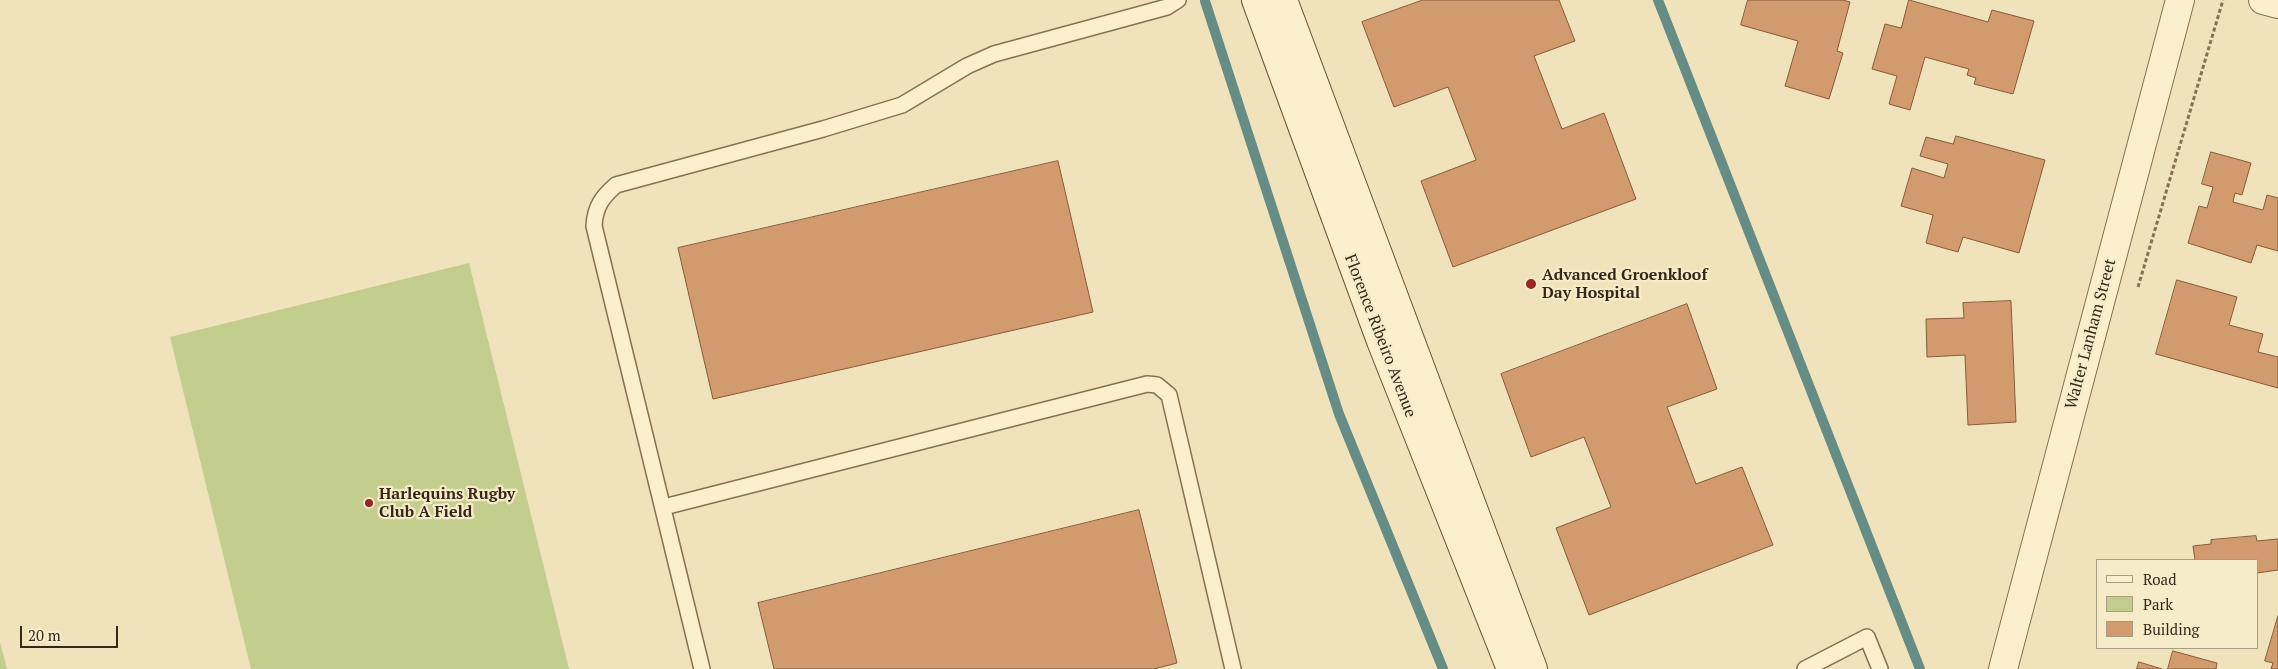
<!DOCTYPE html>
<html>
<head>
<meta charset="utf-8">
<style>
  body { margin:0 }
  #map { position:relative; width:2278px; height:669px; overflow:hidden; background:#f0e2ba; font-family:"PT Serif",serif }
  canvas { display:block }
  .legend { position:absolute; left:2096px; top:559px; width:162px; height:90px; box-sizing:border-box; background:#f7ecc9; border:1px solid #a99e83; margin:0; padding:6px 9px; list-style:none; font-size:15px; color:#352819 }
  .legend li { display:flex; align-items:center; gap:10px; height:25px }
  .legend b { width:25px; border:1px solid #a99e83 }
  .scale { position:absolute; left:20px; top:626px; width:98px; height:22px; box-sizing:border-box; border:2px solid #352819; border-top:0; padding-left:6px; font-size:15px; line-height:18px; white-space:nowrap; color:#352819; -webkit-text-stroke:4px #f7ecc9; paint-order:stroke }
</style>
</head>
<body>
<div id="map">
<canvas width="2278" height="669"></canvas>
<ul class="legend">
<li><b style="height:6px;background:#fbefcd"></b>Road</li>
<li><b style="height:14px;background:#c3ce8e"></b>Park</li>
<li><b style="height:14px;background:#d19b6d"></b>Building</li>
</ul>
<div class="scale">20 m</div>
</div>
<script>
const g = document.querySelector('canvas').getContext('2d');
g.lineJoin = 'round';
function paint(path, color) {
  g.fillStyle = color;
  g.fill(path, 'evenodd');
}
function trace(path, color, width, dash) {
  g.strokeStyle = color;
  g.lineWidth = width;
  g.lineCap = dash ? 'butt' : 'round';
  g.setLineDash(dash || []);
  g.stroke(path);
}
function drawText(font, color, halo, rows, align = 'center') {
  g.font = font + ' "PT Serif",serif';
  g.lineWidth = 4.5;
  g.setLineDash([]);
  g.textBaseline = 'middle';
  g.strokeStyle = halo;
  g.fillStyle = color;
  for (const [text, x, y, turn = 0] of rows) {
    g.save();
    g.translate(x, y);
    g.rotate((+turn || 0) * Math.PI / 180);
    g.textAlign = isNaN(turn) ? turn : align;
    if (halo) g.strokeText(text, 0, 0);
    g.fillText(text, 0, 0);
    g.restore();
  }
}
paint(new Path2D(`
  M469,263L569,669H251L170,337Z
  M0,642L7,669H0Z`), '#c3ce8e');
trace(new Path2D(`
  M1658,0L1920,669
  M1205,1L1339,414L1443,669`), '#668d85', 10);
const building = new Path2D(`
  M1423,0H1559L1575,41L1534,56L1562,129L1604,113L1636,199L1453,267L1421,181L1476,160L1448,87L1394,107L1362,22Z
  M1748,0H1843L1850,2L1837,51L1843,53L1829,99L1785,86L1798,41L1741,25Z
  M1909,0L1988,22L1992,10L2034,21L2013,94L1974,84L1976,78L1967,75L1969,69L1925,57L1910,110L1889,104L1897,76L1872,69L1885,24L1901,28Z
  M1956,136L2045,160L2019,253L1963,237L1958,252L1926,243L1933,215L1901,206L1912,168L1944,178L1948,164L1920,156L1926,137L1953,144Z
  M2211,152L2251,163L2242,195L2235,193L2233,202L2263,210L2267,195L2278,198V251L2257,245L2251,263L2188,243L2199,206L2207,208L2213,187L2202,184Z
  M1058,161L1093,312L713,399L678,248Z
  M2177,280L2237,297L2229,325L2263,334L2258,352L2278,357V388L2156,354Z
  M2011,301L2016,422L1968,425L1965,355L1927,357L1926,319L1964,318L1963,303Z
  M1687,304L1717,389L1667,407L1696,484L1742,467L1773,545L1589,615L1556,528L1611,507L1584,437L1531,457L1501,374Z
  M1139,510L1177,663L1154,669H774L758,603Z
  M2256,536L2257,541L2278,539V570L2257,573V560H2195L2193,546L2211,544V540Z
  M2278,616V669H2271L2273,663L2265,661Z
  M2173,651L2217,663L2216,669H2168Z
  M2139,662L2162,669H2137Z`);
paint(building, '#d19b6d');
trace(building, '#885b38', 1);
const lane = new Path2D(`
  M664,507L1147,384L1157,385L1169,395L1233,669
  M702,669L594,226C595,207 602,197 616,185L823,129L902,105L967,66L994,54L1167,7L1178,0
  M1805,669L1867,637L1880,669`);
const street = new Path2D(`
  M2263,0L2278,4
  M2003,669L2180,0`);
const secondary = new Path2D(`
  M1256,0L1381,341L1511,669
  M1283,0L1533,669`);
trace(lane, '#877153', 18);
trace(street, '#877153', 30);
trace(secondary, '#695237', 30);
trace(new Path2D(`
  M2138,287L2223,0`), '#877153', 3, [4, 2.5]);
trace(lane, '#fbefcd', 15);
trace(street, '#fbefcd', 28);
trace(secondary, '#fbefcd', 28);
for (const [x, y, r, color] of [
  [1531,284,6,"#992520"],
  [369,503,5,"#992520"]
]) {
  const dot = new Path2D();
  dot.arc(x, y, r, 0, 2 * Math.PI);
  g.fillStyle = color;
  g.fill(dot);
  trace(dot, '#f7ecc9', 2);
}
drawText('bold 16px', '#352819', '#f7ecc9', [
  ["Advanced Groenkloof",1542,275],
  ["Day Hospital",1542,293],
  ["Harlequins Rugby",379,494],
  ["Club A Field",379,512]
], 'left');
drawText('16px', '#352819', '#f7ecc9', [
  ["Walter Lanham Street",2091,334,-75],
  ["Florence Ribeiro Avenue",1380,336,69]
]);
</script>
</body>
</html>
